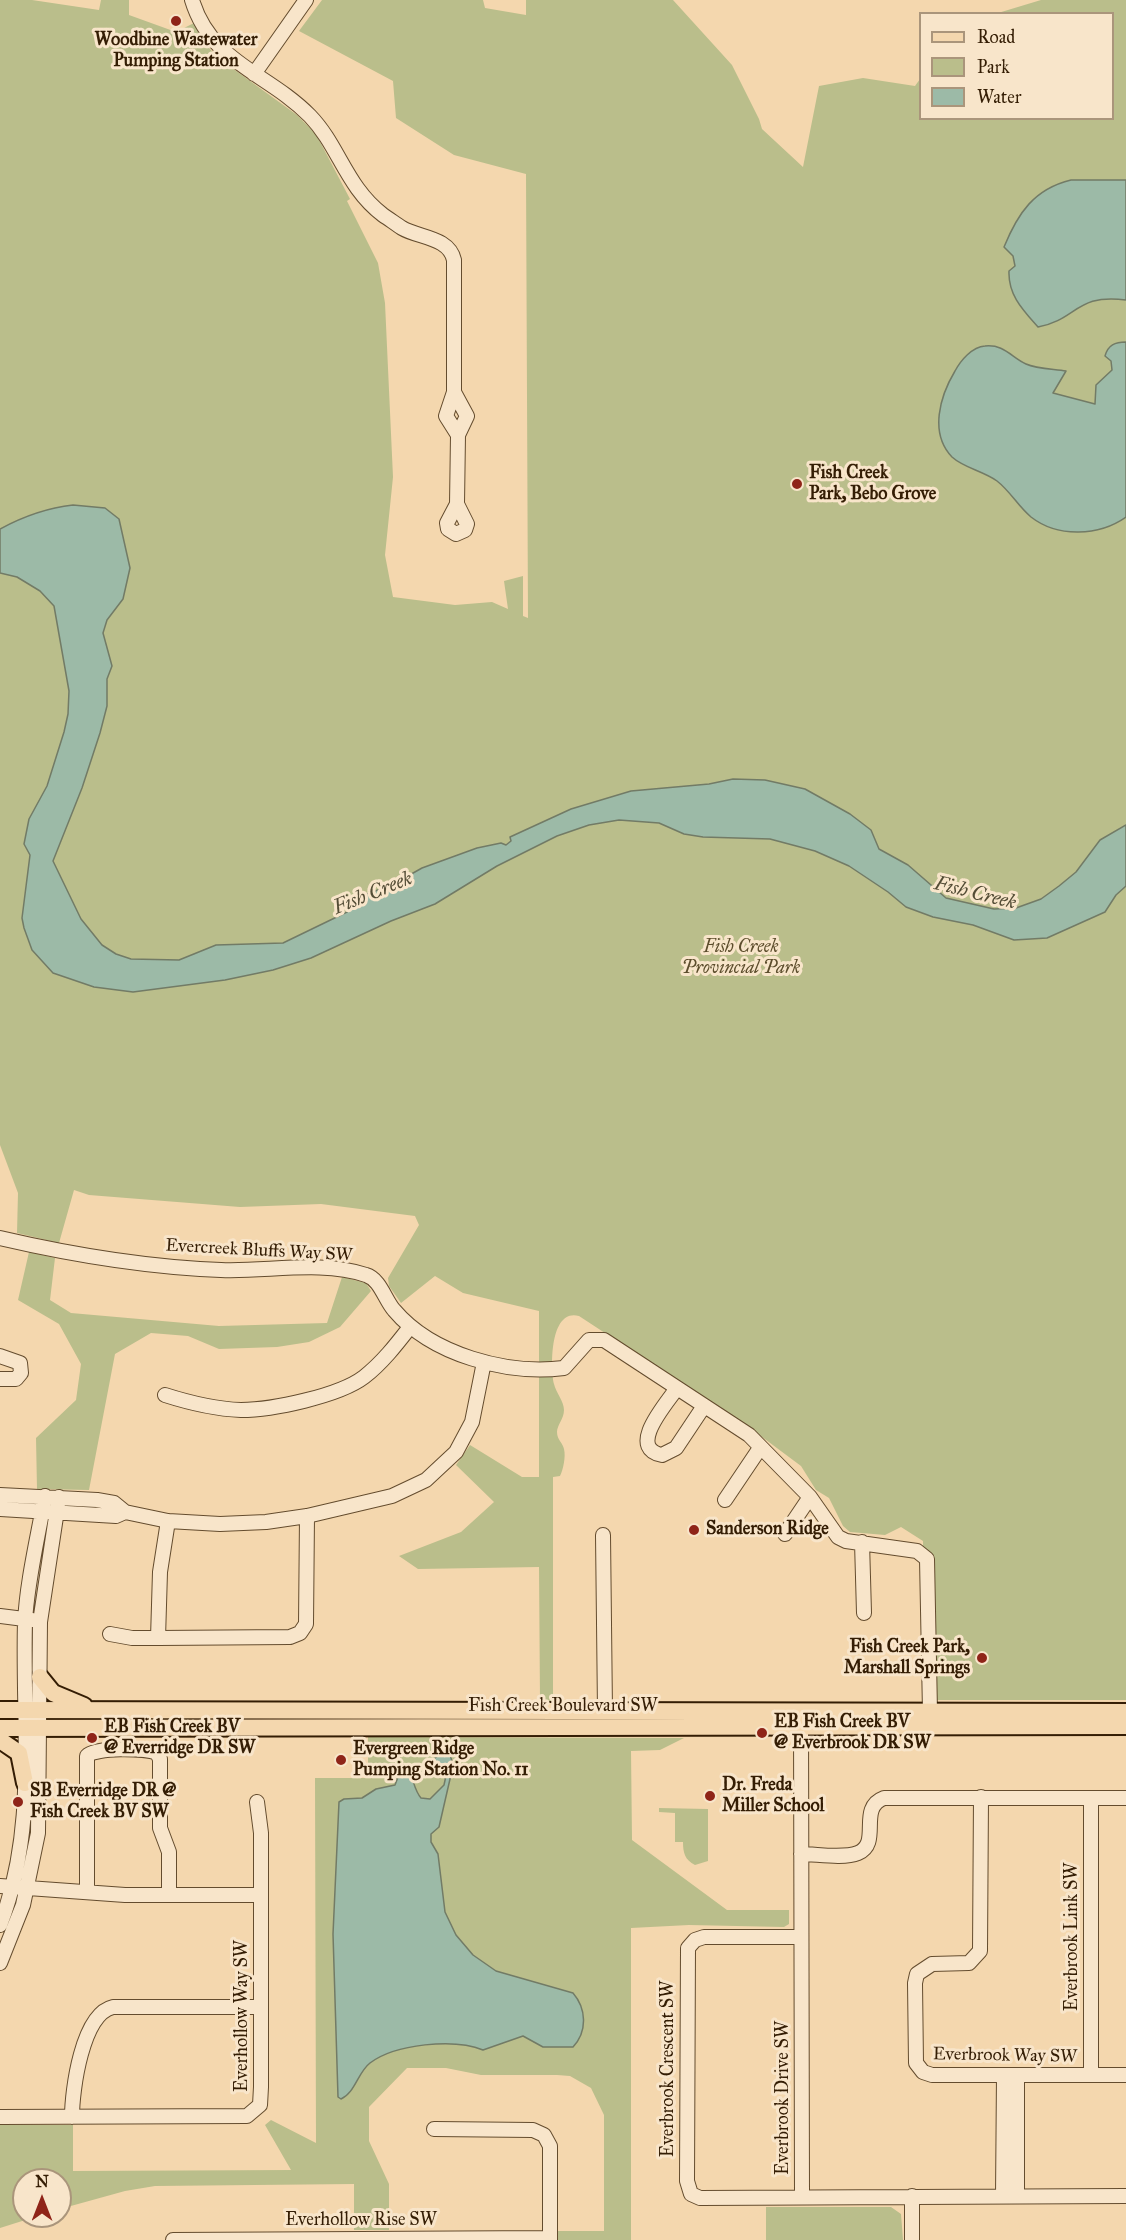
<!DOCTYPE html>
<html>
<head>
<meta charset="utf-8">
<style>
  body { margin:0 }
  #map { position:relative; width:1126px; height:2240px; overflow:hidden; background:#f4d7ae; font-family:"IM FELL Great Primer",serif }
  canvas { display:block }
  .legend { position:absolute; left:919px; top:12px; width:195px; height:108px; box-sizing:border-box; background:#f8e5ca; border:2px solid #aa957b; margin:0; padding:8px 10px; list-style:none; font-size:18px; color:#341d04 }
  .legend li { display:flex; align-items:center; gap:12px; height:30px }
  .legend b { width:30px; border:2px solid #aa957b }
  .north { position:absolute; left:12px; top:2168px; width:60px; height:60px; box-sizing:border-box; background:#f8e5ca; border:2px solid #aa957b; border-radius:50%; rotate:0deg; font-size:16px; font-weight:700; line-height:24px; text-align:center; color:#341d04 }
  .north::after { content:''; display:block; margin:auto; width:21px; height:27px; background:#8f2418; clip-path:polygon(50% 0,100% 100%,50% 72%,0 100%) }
</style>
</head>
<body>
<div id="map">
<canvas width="1126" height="2240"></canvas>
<ul class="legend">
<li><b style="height:8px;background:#f4d7ae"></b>Road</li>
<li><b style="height:16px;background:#babe8b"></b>Park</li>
<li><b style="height:16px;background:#9cbaa7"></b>Water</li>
</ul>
<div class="north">N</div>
</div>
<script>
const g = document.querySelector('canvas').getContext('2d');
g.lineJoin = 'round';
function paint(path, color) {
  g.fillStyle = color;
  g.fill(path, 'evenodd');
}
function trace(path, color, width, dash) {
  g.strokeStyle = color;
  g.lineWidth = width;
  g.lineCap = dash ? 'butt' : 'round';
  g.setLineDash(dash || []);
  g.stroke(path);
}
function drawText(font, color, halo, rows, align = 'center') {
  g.font = font + ' "IM FELL Great Primer",serif';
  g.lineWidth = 6;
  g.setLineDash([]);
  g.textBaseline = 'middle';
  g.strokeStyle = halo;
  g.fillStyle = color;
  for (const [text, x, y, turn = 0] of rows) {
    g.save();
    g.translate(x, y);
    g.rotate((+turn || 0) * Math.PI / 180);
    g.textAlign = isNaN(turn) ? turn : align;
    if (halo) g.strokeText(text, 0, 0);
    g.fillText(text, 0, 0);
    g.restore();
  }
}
paint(new Path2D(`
  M0,0H32L99,10L101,0H129V15L176,32L194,23L203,41L217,57L297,115L316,134L350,199L347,201L378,263L385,303L393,477L385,555L393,597L455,605L492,602L508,609L504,581L523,576V616L528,618L526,174L454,155L396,118L393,81L299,31L322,0H483L485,8L526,15V0H673L732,65L759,119L762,129L803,167L819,86L863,78L915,86L920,79V118H1112V14L998,13L1041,0H1126V1700H924L923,1541L901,1527L885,1535L850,1532L843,1526L829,1498L816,1490L801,1466L750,1428L579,1316C550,1308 550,1366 554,1384C556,1393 564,1401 564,1410C564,1419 557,1425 557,1432C557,1440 563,1443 564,1449C566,1457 563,1470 560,1476L553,1477V1701H540L539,1567L418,1569L399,1556L461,1532L494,1502L456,1465L470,1445L522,1477H539V1311L463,1293L435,1276L401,1303L389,1286L388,1278L419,1225L415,1216L321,1204L240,1207L89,1195L74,1190L59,1243L17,1233L18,1193L0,1145Z
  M29,1252L55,1258L50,1300L71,1313L219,1326L327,1323L342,1277L366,1283L371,1291L340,1327L309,1342L277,1347L219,1349L188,1336L151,1333L115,1354L89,1490L37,1489L36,1438L76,1400L81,1364L59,1324L18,1300Z
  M368,1737L684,1738L660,1750L631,1751L632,1840L727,1910H789V1924L784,1927L689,1925L631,1928V2240H558V2231H604V2115L591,2088L570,2076L557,2075H481L446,2068H407L369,2107V2141L389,2184V2230H354V2184L155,2186L125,2191L60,2209V2180H24V2216H38L0,2228V2125H73V2171L291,2170L265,2125L271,2120L316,2143L315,1778H368Z
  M659,1808L708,1809V1861L695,1865C685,1860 683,1853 683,1842H675V1813L659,1812Z
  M766,2207H891L901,2214L903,2240H766Z`), '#babe8b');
const water = new Path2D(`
  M1071,180H1126V300C1076,293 1077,320 1038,327C1023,310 1008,295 1009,271L1015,266L1013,256L1004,247C1018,213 1034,189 1071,180Z
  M1126,342V517C1099,536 1058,538 1031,517C1018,506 1010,491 997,481C983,471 964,468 952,457C929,433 940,396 955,371C961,360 972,347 985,346C1004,344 1011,357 1026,364C1037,369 1054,369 1066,371L1053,393L1095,404L1096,385L1112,370L1111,361L1105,356C1108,345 1115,342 1126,342Z
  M73,505L105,508L119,519L130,568L123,599L107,620L103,633L112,666L107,679V706L100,733L82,788L53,861L81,919L102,945L116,954L131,959L179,960L216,945L283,943L347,912L366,894L390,886L422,868L477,848L501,843L506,845L511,841L510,837L571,809L631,791L709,784L733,779L765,780L805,789L850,814L871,830L879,849L908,865L946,898L994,909L1016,908L1041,899L1059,886L1076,872L1100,840L1126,825V886L1116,895L1105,912L1047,938L1014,940L973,925L933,917L906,907L888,892L849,866L815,851L770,839L703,837L684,834L659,823L619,820L589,825L557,836L497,866L435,904L391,921L311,958L273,970L225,980L133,992L94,987L53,973L32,950L24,928L22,918L30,855L24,844L29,819L47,786L64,732L68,714L69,691L54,606L40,591L17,577L0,573V529C24,516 46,508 73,505Z
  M443,1752L450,1754L453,1766L439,1827L431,1834V1842L438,1854L445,1912L456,1935L473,1955L496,1971L573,1993C586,2008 588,2031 573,2047H543L523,2036L483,2050C454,2038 395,2044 370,2063C358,2072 355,2093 341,2099L338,2097L333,1934L339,1802L344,1799L362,1798L376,1789L395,1785L398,1777L397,1770L402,1764C414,1771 412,1788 421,1798L430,1799L444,1785L447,1771L431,1761Z`);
paint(water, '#9cbaa7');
trace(water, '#727b66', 1.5);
const minor = new Path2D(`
  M192,0C211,63 268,73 310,116C339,146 346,187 383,215C389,219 396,224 402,228C419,238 449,237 454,260V392L446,416L458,435
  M254,74L306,0
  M454,392L467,416L458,435L457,504L447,523L448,529L456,534L465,530L467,524L457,504
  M0,1238C73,1255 146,1267 221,1270C267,1272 322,1260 366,1275C380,1279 385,1300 394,1310C432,1355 507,1375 564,1368L589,1340H604L749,1435L810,1497L838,1537L846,1541L917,1551L927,1559L930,1712
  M0,1356L20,1363L21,1373L16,1379H0
  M677,1388C667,1403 626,1448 662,1455L676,1448L704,1406
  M165,1395C190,1403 215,1409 241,1410C272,1410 339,1396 364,1377C382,1363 396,1345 410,1327
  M0,1495L97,1500L114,1503L125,1512L168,1521L220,1524L266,1522L307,1516L392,1496L426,1480L456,1452L472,1422L484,1362
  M725,1500L760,1448
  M0,1509L116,1516L125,1512
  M168,1521L160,1572L158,1638L290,1637L300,1633L306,1624L307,1516
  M785,1534L810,1497
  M603,1535L605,1711
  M862,1542L864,1613
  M0,1616L32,1620
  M110,1634L132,1638H158
  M801,1717L802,2196
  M981,1797L980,1951L969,1963L932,1964L917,1974L915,1983L916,2063L923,2072L932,2075H1126
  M1091,1798V2075
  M257,1802L261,1833V1895
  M801,1854C817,1854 843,1859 858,1853C882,1843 857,1808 884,1798H1126
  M0,1886L125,1895H261V2087L260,2105L247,2116L0,2117
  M87,1892V1756C95,1747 146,1748 157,1753L160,1759V1828L169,1852V1895
  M0,1925C38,1828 22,1724 25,1622C27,1581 38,1537 45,1496
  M801,1937H704L695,1940L688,1948L687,2181L691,2194L700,2198L1126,2196
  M0,1963L23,1905L38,1833L40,1622L59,1497
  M72,2117C72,2090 82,2014 113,2007H261
  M434,2129L533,2130L544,2135L550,2146V2240
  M912,2196V2240
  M1003,2196L1004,2075
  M1017,2196V2075
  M173,2240L550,2238`);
const major = new Path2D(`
  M40,1677L53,1693L84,1706
  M0,1710L1126,1712
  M0,1728L1126,1726
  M0,1740L19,1753L25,1783`);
trace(minor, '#644c2e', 16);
trace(major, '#341d04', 20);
trace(minor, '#f8e5ca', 14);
trace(major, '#f4d7ae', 16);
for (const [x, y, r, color] of [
  [176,21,6,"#8f2418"],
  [797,484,6,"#8f2418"],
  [694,1530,6,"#8f2418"],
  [982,1658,6,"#8f2418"],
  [762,1733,6,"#8f2418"],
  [92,1738,6,"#8f2418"],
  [341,1760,6,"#8f2418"],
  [710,1796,6,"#8f2418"],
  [18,1802,6,"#8f2418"]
]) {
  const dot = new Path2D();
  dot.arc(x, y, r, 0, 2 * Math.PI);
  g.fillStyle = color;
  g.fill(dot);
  trace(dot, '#f8e5ca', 2);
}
drawText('bold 18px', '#341d04', '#f8e5ca', [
  ["Woodbine Wastewater",176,41,"center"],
  ["Pumping Station",176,62,"center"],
  ["Fish Creek",809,474],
  ["Park, Bebo Grove",809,495],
  ["Sanderson Ridge",706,1530],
  ["Fish Creek Park,",970,1648,"right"],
  ["Marshall Springs",970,1669,"right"],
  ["EB Fish Creek BV",774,1723],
  ["@ Everbrook DR SW",774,1744],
  ["EB Fish Creek BV",104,1728],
  ["@ Everridge DR SW",104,1749],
  ["Evergreen Ridge",353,1750],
  ["Pumping Station No. 11",353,1771],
  ["Dr. Freda",722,1786],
  ["Miller School",722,1807],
  ["SB Everridge DR @",30,1792],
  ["Fish Creek BV SW",30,1813]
], 'left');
drawText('italic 18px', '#5c4d2c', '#f8e5ca', [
  ["Fish Creek",741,948],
  ["Provincial Park",741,969]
]);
drawText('18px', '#341d04', '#f8e5ca', [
  ["Evercreek Bluffs Way SW",259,1251,3],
  ["Fish Creek Boulevard SW",563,1707],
  ["Everbrook Link SW",1073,1937,-90],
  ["Everhollow Way SW",243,2016,-90],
  ["Everbrook Way SW",1005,2056,1],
  ["Everbrook Crescent SW",669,2069,-90],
  ["Everbrook Drive SW",784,2098,-90],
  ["Everhollow Rise SW",361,2221]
]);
drawText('italic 20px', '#534c35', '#f8e5ca', [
  ["Fish Creek",373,894,-22],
  ["Fish Creek",975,894,14]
]);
</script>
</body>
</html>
